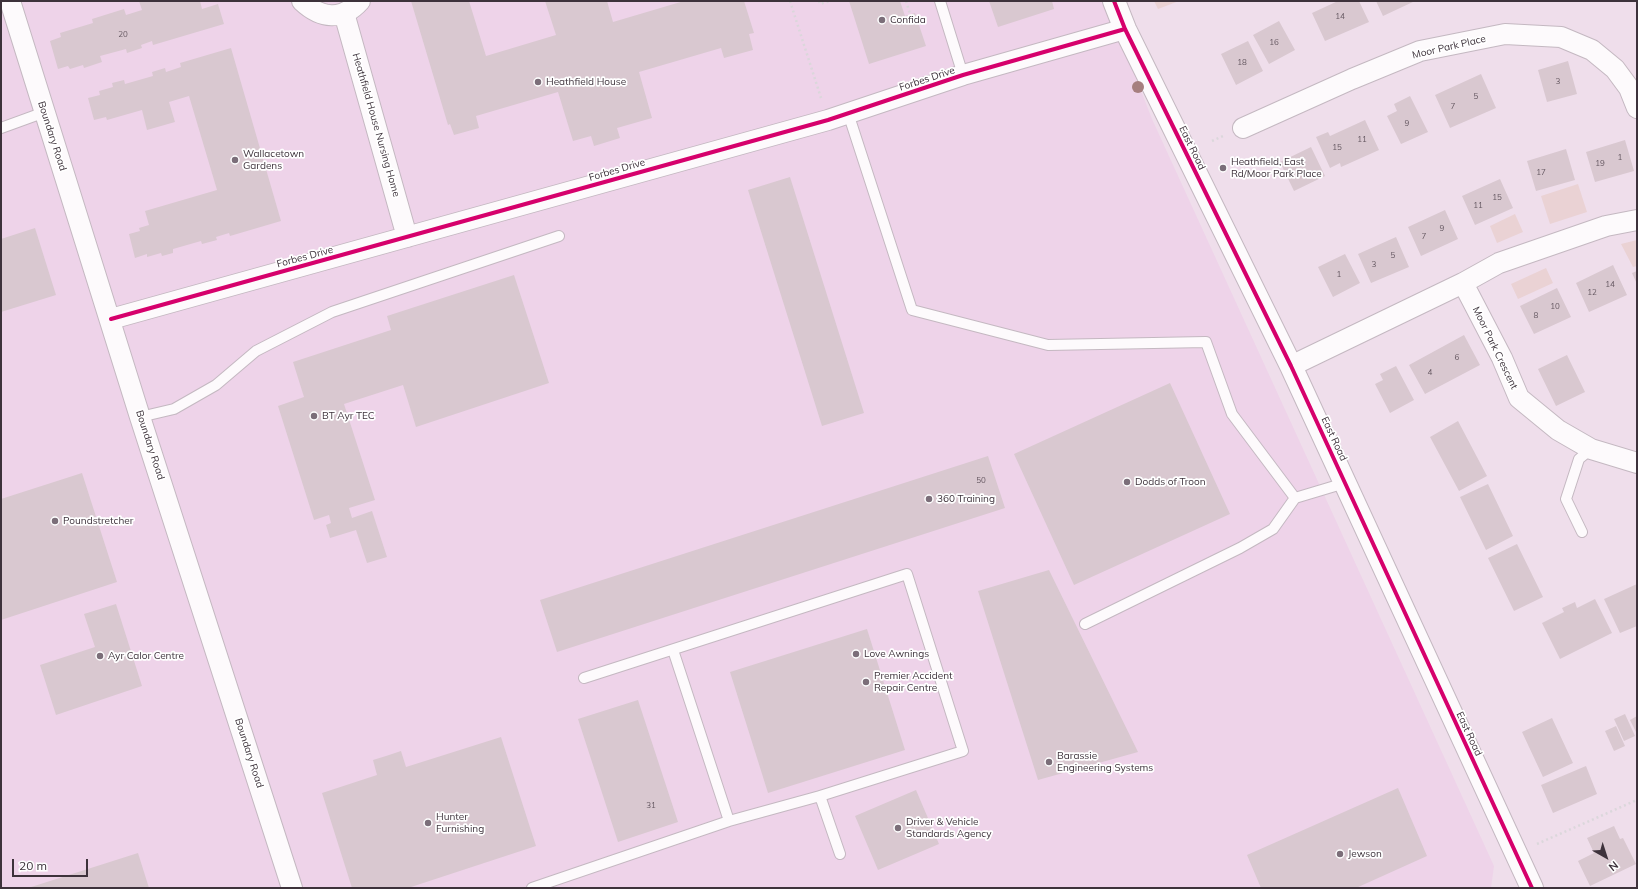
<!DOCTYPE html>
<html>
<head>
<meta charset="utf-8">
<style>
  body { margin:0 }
  #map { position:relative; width:1638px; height:889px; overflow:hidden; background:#efdeeb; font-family:Mulish,sans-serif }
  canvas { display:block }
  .frame { position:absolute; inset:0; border:2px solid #3d323b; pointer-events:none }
  .north { position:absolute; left:1586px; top:837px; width:40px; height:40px; -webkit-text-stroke:3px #fff; paint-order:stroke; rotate:141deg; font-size:11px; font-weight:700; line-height:16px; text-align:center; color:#3d323b }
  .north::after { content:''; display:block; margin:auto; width:14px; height:18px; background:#3d323b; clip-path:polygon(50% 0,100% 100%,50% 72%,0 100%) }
  .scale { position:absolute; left:12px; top:859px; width:76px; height:18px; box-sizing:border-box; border:2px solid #3d323b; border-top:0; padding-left:5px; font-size:12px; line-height:14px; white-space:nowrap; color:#3d323b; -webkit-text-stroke:3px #fff; paint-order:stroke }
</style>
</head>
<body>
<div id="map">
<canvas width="1638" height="889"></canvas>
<div class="frame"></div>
<div class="north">N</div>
<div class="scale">20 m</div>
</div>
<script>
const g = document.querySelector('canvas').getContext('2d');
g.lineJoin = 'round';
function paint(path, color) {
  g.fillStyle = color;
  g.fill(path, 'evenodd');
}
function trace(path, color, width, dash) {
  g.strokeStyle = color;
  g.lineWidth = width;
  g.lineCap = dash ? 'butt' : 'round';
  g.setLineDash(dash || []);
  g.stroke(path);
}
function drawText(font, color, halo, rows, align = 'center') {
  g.font = font + ' Mulish,sans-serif';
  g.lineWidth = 3.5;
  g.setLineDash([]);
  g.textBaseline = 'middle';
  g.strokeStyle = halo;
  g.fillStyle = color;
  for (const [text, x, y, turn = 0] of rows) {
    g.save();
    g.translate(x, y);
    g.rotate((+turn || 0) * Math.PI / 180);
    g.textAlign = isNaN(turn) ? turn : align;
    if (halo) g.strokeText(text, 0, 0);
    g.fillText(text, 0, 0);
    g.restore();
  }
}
paint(new Path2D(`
  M6,1H1106L1152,119L1494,866L1491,888H1V17Z`), '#eed3e9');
paint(new Path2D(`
  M1154,1H1179L1158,9Z
  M1578,184L1587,212L1550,224L1541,196Z
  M1515,214L1523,232L1497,243L1490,226Z
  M1637,240V266L1633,267L1621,244Z
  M1546,268L1553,283L1518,299L1511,284Z`), '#ead2d4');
paint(new Path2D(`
  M139,1H200L202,9L218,4L224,24L153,45L152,41L141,45L142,48L127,53L126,49L100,56L102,62L84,68L83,65L70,69L68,66L58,69L50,41L61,37L60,33L93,23L92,19L124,9L126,15L142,10Z
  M411,1H469L486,56L556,35L545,1H607L613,22L684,1H744L754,33L749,34L753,50L724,58L721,48L639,72L652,118L617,128L620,138L594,146L591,136L573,141L558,92L476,116L479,128L454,135L450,124L448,125Z
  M849,1H900L905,16L915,13L926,46L869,64Z
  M989,1H1052L1054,9L998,27Z
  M1338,1H1359L1369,22L1325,41L1312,13Z
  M1376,1H1415L1383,16Z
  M1279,21L1295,50L1269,64L1253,35Z
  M1248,41L1263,71L1236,85L1221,54Z
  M231,48L281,221L230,236L229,233L216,237L217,240L202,244L201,241L173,249V253L162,256L161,253L147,257V254L135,258L129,234L140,231L139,228L149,225L145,211L217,190L189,96L169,102L175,122L147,130L142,110L107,120L106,117L94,120L88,98L100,95L99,91L113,87L112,83L124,80L125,84L153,76L152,72L165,68L166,72L181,67L180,63Z
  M1568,61L1577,94L1547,102L1538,70Z
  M1481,74L1496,108L1450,128L1435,95Z
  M1410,96L1428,132L1401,144L1387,116L1397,111L1394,104Z
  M1365,120L1379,150L1341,167L1340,163L1330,168L1316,137L1328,132L1330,136Z
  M1625,140L1634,171L1595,182L1586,152Z
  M1311,147L1325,176L1294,191L1280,162Z
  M1566,149L1575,180L1536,191L1527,161Z
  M790,177L864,413L822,426L748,190Z
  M1500,179L1513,208L1475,225L1462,196Z
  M1445,210L1458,239L1421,256L1408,227Z
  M35,228L56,295L1,312V239Z
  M1396,237L1409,267L1371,283L1358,254Z
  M1345,254L1360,283L1333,297L1318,267Z
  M1613,265L1627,295L1589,312L1576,283Z
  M1637,271V284L1632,273Z
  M514,275L549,383L416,427L403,385L344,404L375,500L349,508L352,518L372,511L387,557L367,563L356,530L330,538L326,525L331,523L329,515L314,520L278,406L304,397L293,362L391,330L387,316Z
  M1557,288L1571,317L1534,334L1520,306Z
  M1464,335L1480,365L1425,394L1409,365Z
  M1567,355L1585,392L1556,406L1538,369Z
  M1396,366L1414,400L1390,413L1375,384L1383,380L1380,374Z
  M1170,383L1230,514L1074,585L1014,454Z
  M1458,421L1487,476L1459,491L1430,437Z
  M988,456L1005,508L557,652L540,600Z
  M82,473L117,582L1,620V499Z
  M1488,484L1513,536L1486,550L1460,497Z
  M1517,544L1543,597L1514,611L1488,558Z
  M1049,570L1138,752L1038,780L978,591Z
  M1637,584V626L1620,633L1604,599Z
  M1595,599L1612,633L1560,659L1542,623L1564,612L1562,608L1575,602L1577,608Z
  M116,604L142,686L56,715L40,665L95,647L84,614Z
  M867,629L905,750L768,793L730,672Z
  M638,700L678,822L618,842L578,719Z
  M1625,714L1635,736L1624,741L1614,719Z
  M1637,716V734L1630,720Z
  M1552,718L1573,763L1543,777L1522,732Z
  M1616,726L1625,746L1614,751L1605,731Z
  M501,737L536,846L408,888H352L322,793L377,775L373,760L386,756L401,751L406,767Z
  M1586,766L1597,794L1553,813L1541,785Z
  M1398,788L1427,856L1356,888H1261L1247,855Z
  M916,790L939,844L878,870L855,816Z
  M1614,826L1620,839L1623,838L1636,864L1590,886L1578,861L1594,853L1587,838Z
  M138,853L149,888H28Z`), '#d9c8d0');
const lane = new Path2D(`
  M940,1L963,75
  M848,113L912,310L1048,345L1206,342L1232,414L1295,498L1345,483
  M1,128L45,112
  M140,417L174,409L216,385L256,351L332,312L559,236
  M1582,532L1566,499L1579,459L1591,449
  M1085,624L1240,548L1273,529L1295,498
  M673,650L729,821
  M820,796L840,854
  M532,888L729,821L820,796L963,751L907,574L584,678`);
const street = new Path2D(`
  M10,1L140,417L292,888
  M302,1C321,19 342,21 360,1
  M344,13L407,237
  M1243,128L1352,79L1420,51L1505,34L1561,37L1592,50L1615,69L1629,88L1637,108
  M1463,283L1502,358L1519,398L1558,430L1591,449L1637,463
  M111,319L828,120L963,75L1125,29
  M1291,366L1463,283L1499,263L1606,226L1637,220`);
const secondary = new Path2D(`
  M1114,1L1125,29L1291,366L1532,888`);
trace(lane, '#c4b8c1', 12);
trace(street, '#c4b8c1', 22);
trace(secondary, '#c4b8c1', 24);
trace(new Path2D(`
  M790,1L821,98
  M819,1L820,4L830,1
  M906,1L910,14
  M1212,141L1223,136
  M1537,844L1637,800`), '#dbd7db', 2.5, [2, 3]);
trace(lane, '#fdfafc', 10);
trace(street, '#fdfafc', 20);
trace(secondary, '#fdfafc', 22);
trace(new Path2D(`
  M1114,1L1125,29L1291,366L1532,888
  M111,319L828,120L963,75L1125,29`), '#d6006c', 4);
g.fillStyle = '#a67f7f';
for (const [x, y] of [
  [1138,87]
]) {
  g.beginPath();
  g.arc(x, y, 6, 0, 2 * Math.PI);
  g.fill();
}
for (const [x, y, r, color] of [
  [882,20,4,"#7b6e79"],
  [538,82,4,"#7b6e79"],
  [235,160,4,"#7b6e79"],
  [1223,168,4,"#7b6e79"],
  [314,416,4,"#7b6e79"],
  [1127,482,4,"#7b6e79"],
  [929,499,4,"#7b6e79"],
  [55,521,4,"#7b6e79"],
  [856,654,4,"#7b6e79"],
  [100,656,4,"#7b6e79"],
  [866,682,4,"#7b6e79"],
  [1049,762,4,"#7b6e79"],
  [428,823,4,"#7b6e79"],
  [898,828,4,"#7b6e79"],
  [1340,854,4,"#7b6e79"]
]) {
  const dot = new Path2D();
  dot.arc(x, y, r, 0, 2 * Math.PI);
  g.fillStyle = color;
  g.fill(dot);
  trace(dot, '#fff', 1.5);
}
drawText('8px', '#655861', null, [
  ["14",1340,17],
  ["20",123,35],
  ["16",1274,43],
  ["18",1242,63],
  ["3",1558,82],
  ["5",1476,97],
  ["7",1453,107],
  ["9",1407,124],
  ["11",1362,140],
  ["15",1337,148],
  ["1",1620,158],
  ["19",1600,164],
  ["17",1541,173],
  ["15",1497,198],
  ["11",1478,206],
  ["9",1442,229],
  ["7",1424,237],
  ["5",1393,256],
  ["3",1374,265],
  ["1",1339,275],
  ["14",1610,285],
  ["12",1592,293],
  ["10",1555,307],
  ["8",1536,316],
  ["6",1457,358],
  ["4",1430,373],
  ["50",981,481],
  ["31",651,806]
]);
drawText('10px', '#3d323b', '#fff', [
  ["Confida",890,20],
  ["Heathfield House",546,82],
  ["Wallacetown",243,154],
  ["Gardens",243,166],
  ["Heathfield, East",1231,162],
  ["Rd/Moor Park Place",1231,174],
  ["BT Ayr TEC",322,416],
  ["Dodds of Troon",1135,482],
  ["360 Training",937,499],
  ["Poundstretcher",63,521],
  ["Love Awnings",864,654],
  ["Ayr Calor Centre",108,656],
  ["Premier Accident",874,676],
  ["Repair Centre",874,688],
  ["Barassie",1057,756],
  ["Engineering Systems",1057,768],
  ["Hunter",436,817],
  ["Furnishing",436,829],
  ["Driver & Vehicle",906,822],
  ["Standards Agency",906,834],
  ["Jewson",1348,854]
], 'left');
drawText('10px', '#3d323b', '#fff', [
  ["Moor Park Place",1449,47,-13],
  ["Forbes Drive",927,79,-18],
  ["Heathfield House Nursing Home",376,125,74],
  ["Boundary Road",52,136,72],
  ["East Road",1192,148,64],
  ["Forbes Drive",617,170,-16],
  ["Forbes Drive",305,257,-15],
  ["Moor Park Crescent",1495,348,64],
  ["East Road",1334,439,65],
  ["Boundary Road",150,445,72],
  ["East Road",1469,734,65],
  ["Boundary Road",249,753,72]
]);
</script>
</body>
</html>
